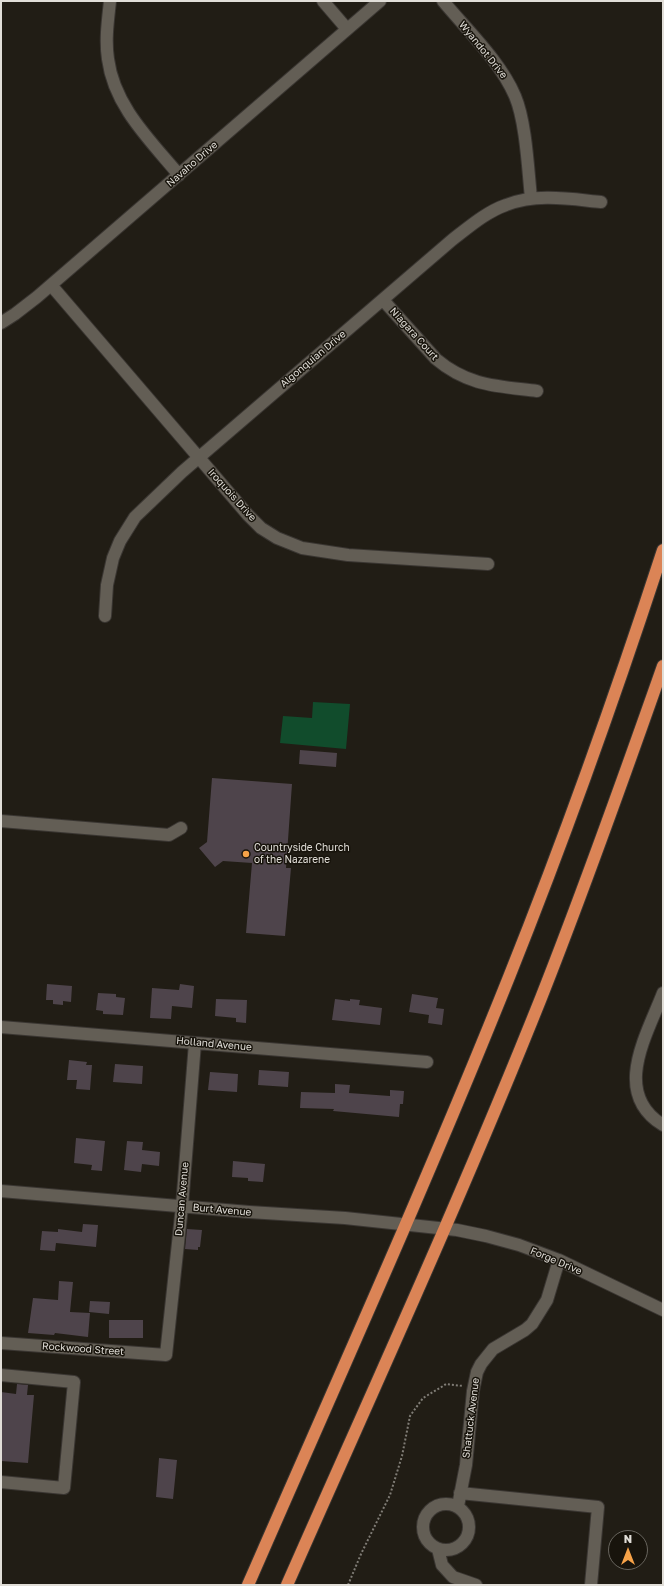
<!DOCTYPE html>
<html>
<head>
<meta charset="utf-8">
<style>
  body { margin:0 }
  #map { position:relative; width:664px; height:1586px; overflow:hidden; background:#211d15; font-family:"Golos Text",sans-serif }
  canvas { display:block }
  .frame { position:absolute; inset:0; border:2px solid #e1ded8; pointer-events:none }
  .north { position:absolute; left:608px; top:1530px; width:40px; height:40px; box-sizing:border-box; background:#18140c; border:1px solid #68655e; border-radius:50%; rotate:0deg; font-size:11px; font-weight:700; line-height:16px; text-align:center; color:#e1ded8 }
  .north::after { content:''; display:block; margin:auto; width:14px; height:18px; background:#f6a248; clip-path:polygon(50% 0,100% 100%,50% 72%,0 100%) }
</style>
</head>
<body>
<div id="map">
<canvas width="664" height="1586"></canvas>
<div class="frame"></div>
<div class="north">N</div>
</div>
<script>
const g = document.querySelector('canvas').getContext('2d');
g.lineJoin = 'round';
function paint(path, color) {
  g.fillStyle = color;
  g.fill(path, 'evenodd');
}
function trace(path, color, width, dash) {
  g.strokeStyle = color;
  g.lineWidth = width;
  g.lineCap = dash ? 'butt' : 'round';
  g.setLineDash(dash || []);
  g.stroke(path);
}
function drawText(font, color, halo, rows, align = 'center') {
  g.font = font + ' "Golos Text",sans-serif';
  g.lineWidth = 3;
  g.setLineDash([]);
  g.textBaseline = 'middle';
  g.strokeStyle = halo;
  g.fillStyle = color;
  for (const [text, x, y, turn = 0] of rows) {
    g.save();
    g.translate(x, y);
    g.rotate((+turn || 0) * Math.PI / 180);
    g.textAlign = isNaN(turn) ? turn : align;
    if (halo) g.strokeText(text, 0, 0);
    g.fillText(text, 0, 0);
    g.restore();
  }
}
paint(new Path2D(`
  M313,702L350,704L346,749L280,743L283,716L312,718Z`), '#114c2c');
paint(new Path2D(`
  M300,750L337,753L336,767L299,764Z
  M212,778L292,784L286,868H291L285,936L246,933L252,863L223,861L215,867L199,848L207,842Z
  M47,984L72,986L71,1002L63,1001V1005L53,1004V1000H46Z
  M180,984L194,986L192,1008L172,1006L171,1019L150,1018L152,988L179,990Z
  M98,993L116,994V997L125,998L123,1015L103,1014V1011L96,1010Z
  M412,994L438,998L436,1008L444,1009L442,1025L428,1023L429,1015L409,1012Z
  M216,999L247,1000L246,1023L236,1022V1018L215,1016Z
  M335,999L350,1001V999L360,1000L359,1005L382,1008L380,1025L332,1020Z
  M69,1060L87,1062L86,1065H92L90,1090L76,1089L77,1080H67Z
  M115,1064L143,1066L142,1084L113,1082Z
  M259,1070L289,1072L288,1087L258,1085Z
  M210,1072L238,1074L237,1092L208,1090Z
  M335,1084L350,1085L349,1093L390,1096V1090L404,1091L403,1104H400L399,1117L333,1111L334,1109L300,1108L301,1092L335,1093Z
  M76,1138L105,1141L102,1171L91,1170L92,1165L74,1163Z
  M127,1141L143,1142L142,1150L160,1152L159,1166L142,1164L141,1172L124,1170Z
  M233,1161L265,1164L263,1182L248,1181V1178L232,1177Z
  M83,1224L98,1225L96,1247L56,1243L55,1251L40,1250L42,1231L58,1232V1229L82,1232Z
  M187,1229L202,1230L200,1247H198V1250L185,1249Z
  M59,1281L73,1282L70,1312L90,1313L88,1337L55,1333L54,1335L28,1333L33,1298L58,1300Z
  M90,1301L110,1302L109,1314L89,1312Z
  M109,1320H143V1338H109Z
  M17,1384L28,1385L27,1395H34L28,1463L1,1461V1392L16,1394Z
  M159,1458L177,1460L173,1499L156,1497Z`), '#4e444b');
const minor = new Path2D(`
  M110,1C108,20 105,40 108,59C114,106 150,140 179,175
  M323,1L347,29
  M443,1C467,30 500,61 515,96C526,122 528,169 531,198
  M51,285L248,515L261,528L277,538L302,548L348,555L488,564
  M383,300L436,359C468,386 497,386 537,391
  M1,323L15,314L37,297L380,1
  M105,616L107,585L113,558L120,541L135,517L182,472L452,240C469,227 486,212 506,205C537,193 570,199 601,202
  M1,821L169,835L181,828
  M663,993C647,1035 611,1093 663,1125
  M1,1027L427,1062
  M1,1191L249,1212L345,1218L457,1230L486,1236L519,1245L559,1260L663,1310
  M1,1343L166,1355L182,1206L195,1043
  M1,1375L74,1382L64,1488L1,1482
  M460,1493L598,1507L591,1585
  M423 1527a23 23 0 1 1 46 0a23 23 0 1 1-46 0Z
  M458,1506L466,1465L473,1391L477,1372L481,1364L493,1349L525,1330L532,1324L547,1300L559,1260
  M438,1549L442,1565L453,1577L476,1585`);
const highway = new Path2D(`
  M248,1585C336,1383 427,1182 509,977C565,837 616,694 663,550
  M287,1585C373,1390 462,1196 541,998C584,889 624,777 663,666`);
trace(minor, '#3a3632', 14);
trace(highway, '#3a3632', 14);
trace(new Path2D(`
  M348,1585L361,1554L390,1495L402,1456L410,1416L423,1398L443,1386L446,1384L463,1386`), '#807d76', 2, [2, 2]);
trace(minor, '#635e55', 12);
trace(highway, '#db8456', 12);
for (const [x, y, r, color] of [
  [246,854,4,"#f6a248"]
]) {
  const dot = new Path2D();
  dot.arc(x, y, r, 0, 2 * Math.PI);
  g.fillStyle = color;
  g.fill(dot);
  trace(dot, '#18140c', 1.5);
}
drawText('10px', '#e1ded8', '#18140c', [
  ["Wyandot Drive",483,50,51],
  ["Navaho Drive",192,164,-41],
  ["Niagara Court",414,334,48],
  ["Algonquian Drive",313,359,-40],
  ["Iroquois Drive",232,495,48],
  ["Holland Avenue",214,1044,5],
  ["Duncan Avenue",182,1199,-85],
  ["Burt Avenue",222,1210,5],
  ["Forge Drive",556,1261,23],
  ["Rockwood Street",83,1349,4],
  ["Shattuck Avenue",471,1418,-83]
]);
drawText('10px', '#e1ded8', '#18140c', [
  ["Countryside Church",254,848],
  ["of the Nazarene",254,860]
], 'left');
</script>
</body>
</html>
